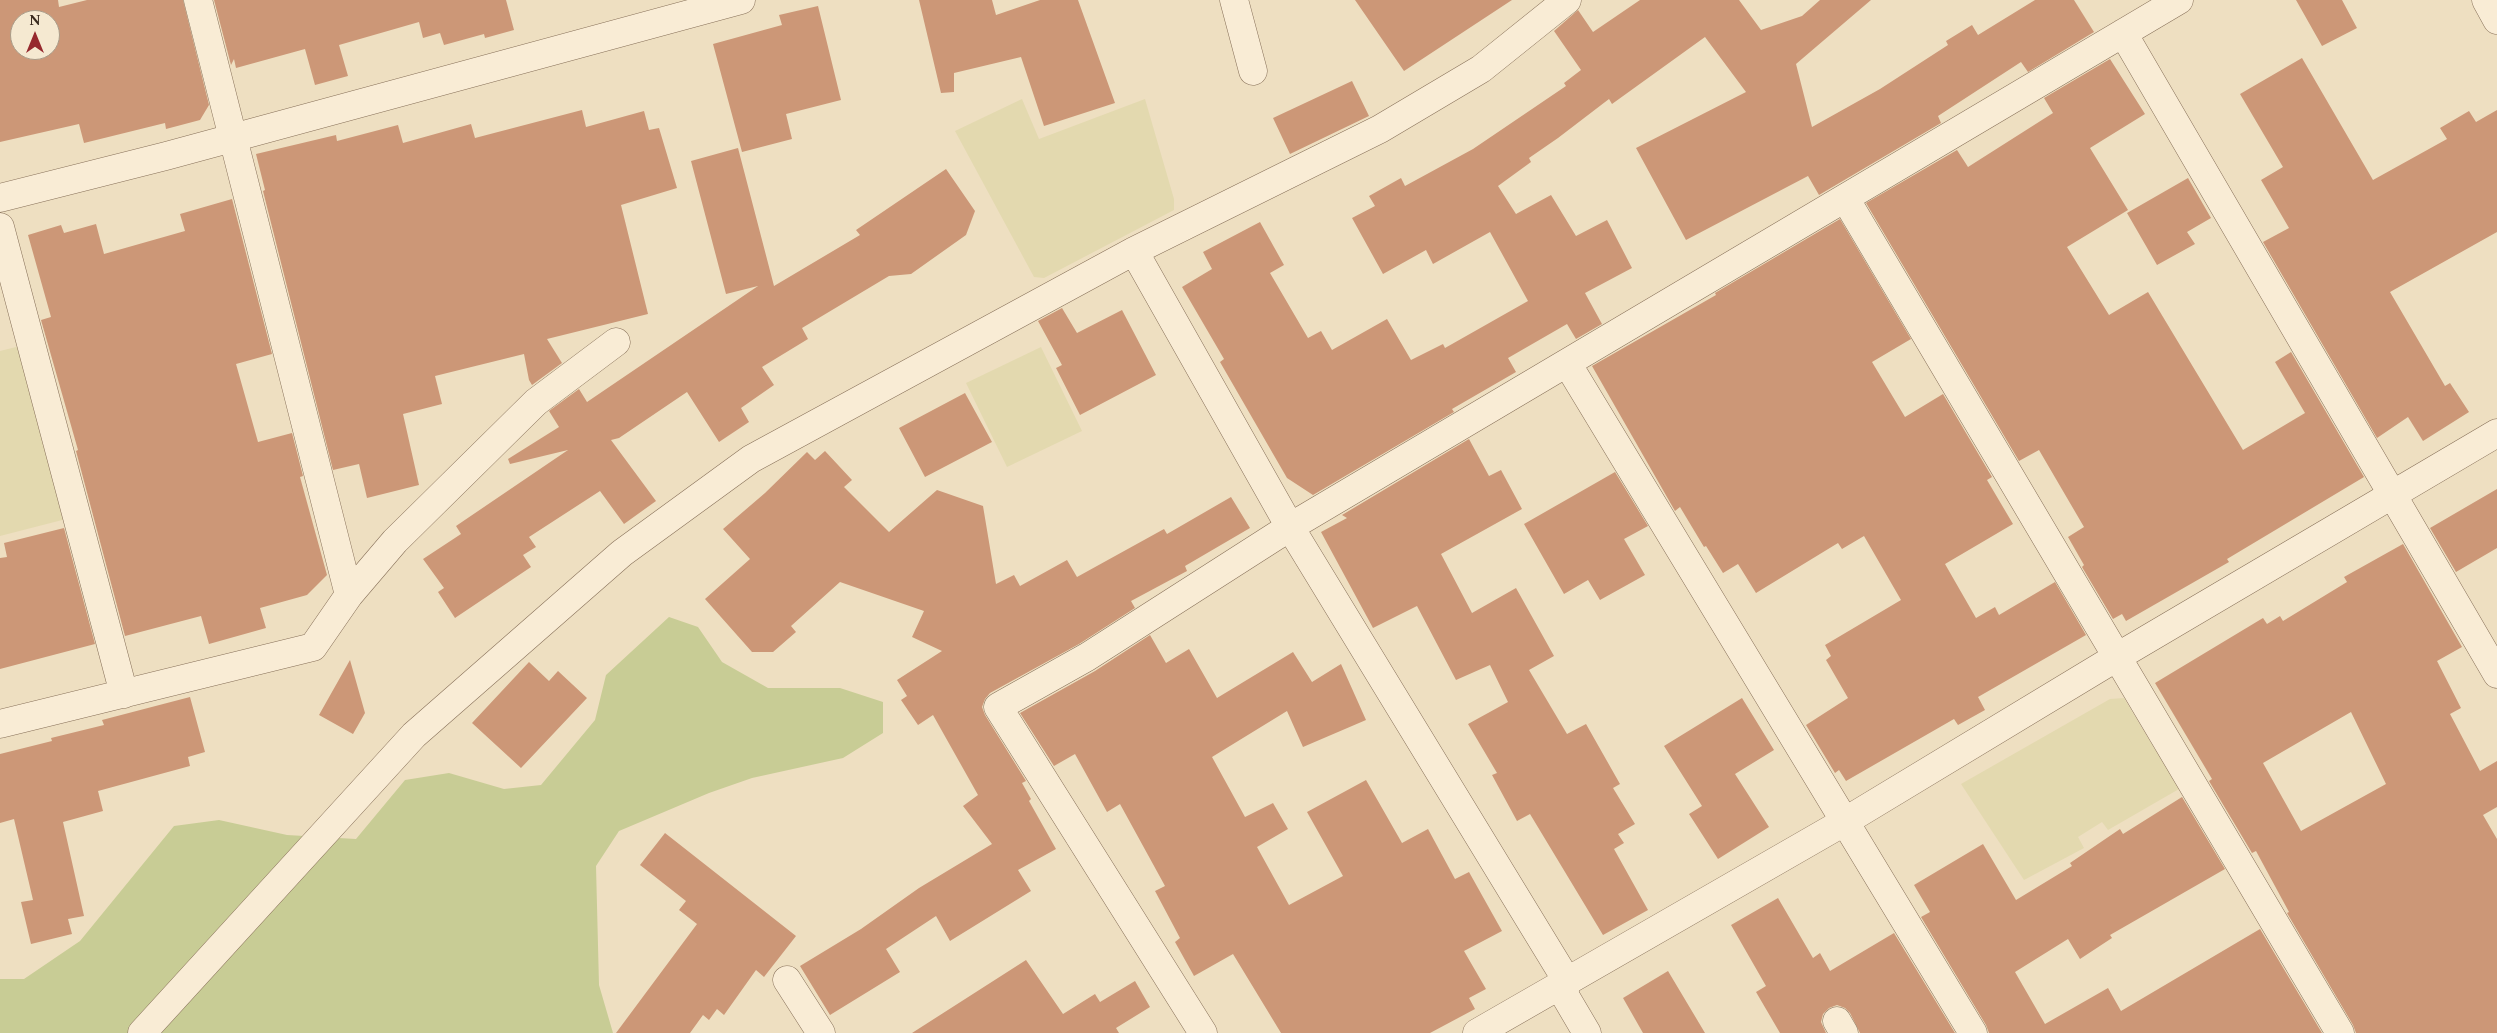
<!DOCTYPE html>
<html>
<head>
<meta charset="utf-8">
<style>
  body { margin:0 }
  #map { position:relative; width:2497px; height:1033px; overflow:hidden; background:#eedfc1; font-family:Spectral,serif }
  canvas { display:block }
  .north { position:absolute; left:10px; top:10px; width:50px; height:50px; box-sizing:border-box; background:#f5e9d1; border:1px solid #a99c89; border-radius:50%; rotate:0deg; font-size:14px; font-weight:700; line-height:20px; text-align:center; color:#37291d }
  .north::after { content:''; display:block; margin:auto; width:18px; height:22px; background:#96292e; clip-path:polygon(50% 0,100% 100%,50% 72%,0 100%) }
</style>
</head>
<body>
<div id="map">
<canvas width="2497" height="1033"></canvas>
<div class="north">N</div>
</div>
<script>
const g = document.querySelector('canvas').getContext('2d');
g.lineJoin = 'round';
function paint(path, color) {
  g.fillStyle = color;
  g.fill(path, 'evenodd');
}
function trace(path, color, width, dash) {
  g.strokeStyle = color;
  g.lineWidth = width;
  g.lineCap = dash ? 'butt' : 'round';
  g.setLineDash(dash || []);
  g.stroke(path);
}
paint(new Path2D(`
  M1022,99L1039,139L1145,99L1174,199V210L1044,278L1034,277L955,131Z
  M24,345L70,518L0,536V351Z
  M1041,347L1082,431L1007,467L966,383Z
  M2124,698L2179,789L2108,830L2102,822L2078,837L2084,848L2024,880L1961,784L2110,699Z`), '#e3d9af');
paint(new Path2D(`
  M669,617L698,627L722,662L768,688H840L883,702V733L843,758L752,778L709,793L619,831L596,866L599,985L613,1033H0V979H24L80,941L174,826L219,820L287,835L356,839L405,780L449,773L504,789L541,785L595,720L606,675Z`), '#c8cc95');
paint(new Path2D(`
  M0,0H58L59,7L87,0H183L209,105L200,120L166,129L165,123L84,143L79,124L0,142ZM20,20H50V50H20Z
  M214,0H506L514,30L485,38L484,34L444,45L440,33L423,38L419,22L339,45L348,76L315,85L305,49L236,68L234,59L231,65Z
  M919,0H992L996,15L1040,0H1078L1115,103L1044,126L1021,57L954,73V92L941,93Z
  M1355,0H1512L1404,71Z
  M1640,0H1739L1761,30L1802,16L1820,0H1871L1796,64L1812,127L1880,89L1948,45L1946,41L1972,25L1978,35L2035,0H2074L2094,32L2028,72L2021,62L1938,116L1941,123L1819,195L1808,176L1686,240L1636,148L1746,92L1705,37L1612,104L1609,99L1558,138L1529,158L1531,162L1498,186L1516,214L1551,195L1576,236L1607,220L1632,268L1585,293L1602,324L1576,339L1567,324L1508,358L1516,372L1452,409L1454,412L1313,495L1287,478L1220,362L1224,359L1182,287L1212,269L1203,252L1260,222L1284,265L1270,273L1308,338L1321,331L1332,350L1387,319L1411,360L1443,344L1445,348L1528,301L1490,232L1433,264L1426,250L1383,274L1352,218L1375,206L1369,196L1401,178L1405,186L1473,149L1566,86L1564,83L1581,70L1554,31L1578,10L1593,32Z
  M2296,0H2342L2357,28L2322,46Z
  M818,6L841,100L786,114L792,139L742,152L713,44L782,25L779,15Z
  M2302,58L2373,180L2447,139L2440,128L2469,111L2476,122L2497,110V232L2390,292L2445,386L2450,383L2469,412L2423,441L2408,417L2377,438L2263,242L2289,228L2261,180L2283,167L2240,94Z
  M2110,59L2145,114L2090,148L2128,210L2067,247L2109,315L2148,292L2243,450L2305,413L2275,362L2291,352L2364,477L2227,559L2229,562L2126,621L2122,614L2113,619L2082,567L2084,565L2068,537L2084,527L2039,450L2019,461L1866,203L1957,150L1968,167L2053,113L2044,98Z
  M1352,81L1369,116L1290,154L1273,118Z
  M582,110L586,127L644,111L649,130L659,128L677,188L621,205L648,314L547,339L562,363L532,385L529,380L524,354L435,376L442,404L403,414L419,485L367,498L359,464L333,470L263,191L265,190L256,154L336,135L337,141L398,125L403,143L471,124L475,138Z
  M738,148L774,286L860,235L856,230L946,169L975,211L966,235L911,274L889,276L802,328L808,339L762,367L774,385L741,408L749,422L719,442L687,392L619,438L611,440L656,501L624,524L600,491L529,537L536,547L523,555L531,567L455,618L438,592L444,588L423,559L461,534L456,526L568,450L510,464L508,459L559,427L549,411L579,389L587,402L758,286L726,294L691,161Z
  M2188,178L2211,218L2187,232L2195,244L2157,265L2127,213Z
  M232,199L272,354L236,364L258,442L292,433L303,476L300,477L327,575L307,595L260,608L266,628L209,644L201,616L125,636L76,451L78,450L41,320L51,317L28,235L61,225L64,233L96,224L104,254L185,231L180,214Z
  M1840,219L1911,339L1872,362L1905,417L1943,394L1992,477L1987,480L2013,524L1945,564L1976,618L1995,607L1999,615L2055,582L2086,635L1978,697L1985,710L1958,725L1954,719L1846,781L1839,770L1835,773L1806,725L1848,698L1826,660L1831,656L1825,645L1901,600L1864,536L1842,549L1838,543L1756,593L1738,564L1723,573L1706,546L1704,547L1680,507L1675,511L1592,366L1716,295L1715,293Z
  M1062,308L1077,333L1122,310L1156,375L1080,415L1056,368L1062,365L1038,321Z
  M965,393L992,442L925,477L899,428Z
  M1469,439L1489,476L1501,470L1522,509L1441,554L1472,613L1516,588L1554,656L1529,670L1567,734L1586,724L1620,784L1613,788L1635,824L1618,834L1624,843L1614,849L1648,910L1603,935L1530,814L1517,821L1492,775L1497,773L1468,724L1508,702L1490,665L1456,680L1417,606L1373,628L1321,532L1347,518L1342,515Z
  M825,451L852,480L844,487L889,532L937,490L983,506L996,584L1014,575L1020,586L1067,560L1077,577L1164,529L1167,534L1231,497L1250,528L1185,566L1187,571L1131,601L1135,608L1079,644L990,693L985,699L982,707L985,715L1026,781L1022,783L1031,799L1029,801L1056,849L1018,870L1031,891L950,941L936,916L886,949L900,972L830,1015L800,966L861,929L919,888L992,844L963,806L978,795L933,715L918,725L901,700L907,696L897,680L942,651L912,637L924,611L840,582L791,626L796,632L773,652H752L705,599L750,559L723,529L765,493L807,452L815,460Z
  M1615,472L1648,526L1624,539L1645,575L1600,600L1588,580L1564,594L1524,524Z
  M2497,489V548L2456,572L2430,528Z
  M64,528L95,644L0,669V558L7,557L4,543Z
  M2403,544L2462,647L2437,661L2461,708L2450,714L2480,771L2497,761V807L2483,815L2497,839V1033H2356L2353,1025L2287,913L2289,912L2256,851L2252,853L2209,781L2212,779L2155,683L2263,618L2267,624L2280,616L2283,621L2347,582L2344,577ZM2351,712L2386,784L2301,831L2263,763Z
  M1150,635L1166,663L1189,649L1217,698L1293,652L1312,682L1341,664L1366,720L1303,747L1287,711L1212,757L1245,817L1273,803L1288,829L1257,847L1289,905L1343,876L1307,812L1366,780L1402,843L1428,829L1455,879L1469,872L1502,931L1464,951L1486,989L1469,998L1475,1009L1430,1033H1281L1233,954L1194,976L1175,942L1180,938L1155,891L1165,886L1120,804L1107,812L1075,754L1054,766L1020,713L1095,671Z
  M350,660L365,713L353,734L319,715Z
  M529,662L549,681L558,671L587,698L521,768L472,723Z
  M190,697L205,752L188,757L190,766L98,791L103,811L63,822L84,916L68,919L72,934L31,944L21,902L33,900L14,819L0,823V754L52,741L51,738L104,725L102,720Z
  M1742,698L1774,750L1735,774L1769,827L1718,859L1689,814L1702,806L1664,746Z
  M2182,797L2225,869L2110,935L2112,938L2080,959L2068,939L2015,972L2045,1024L2108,988L2121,1011L2260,929L2322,1033H1989L1986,1025L1921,917L1930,912L1914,885L1983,844L2016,900L2072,866L2070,863L2120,829L2123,834Z
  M665,833L796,936L764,977L756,970L724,1015L717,1009L709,1020L703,1015L690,1033H616L697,924L679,910L686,901L640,865Z
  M1778,898L1813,958L1820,953L1830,971L1894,933L1955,1033H1860L1850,1013L1845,1008L1837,1005L1829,1008L1823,1014L1821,1022L1826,1033H1780L1756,992L1766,986L1731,925Z
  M1026,960L1063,1014L1095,994L1100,1002L1135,981L1150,1007L1116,1028L1119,1033H912Z
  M1668,971L1705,1033H1643L1623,998Z`), '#cc9777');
const minor = new Path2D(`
  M1234,0L1253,71
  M2486,0L2497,20
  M2123,33L2497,674
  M0,198L166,156L741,0
  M1845,198L2340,1033
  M0,227L124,694
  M1134,251L1290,527L1567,981L1564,994L1587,1033
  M1567,363L1973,1033
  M349,595L395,541L536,402L616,342
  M0,724L313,647L349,595L198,0
  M787,980L821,1033
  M1837,1021L1844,1033
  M142,1033L414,735L622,553L751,459L1134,251L1380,129L1481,69L1567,0
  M1203,1033L998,707L1087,657L1290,527L2179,0
  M1477,1033L1844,822L2117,657L2497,433`);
trace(minor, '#877059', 29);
trace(minor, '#f9ecd5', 28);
</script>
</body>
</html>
